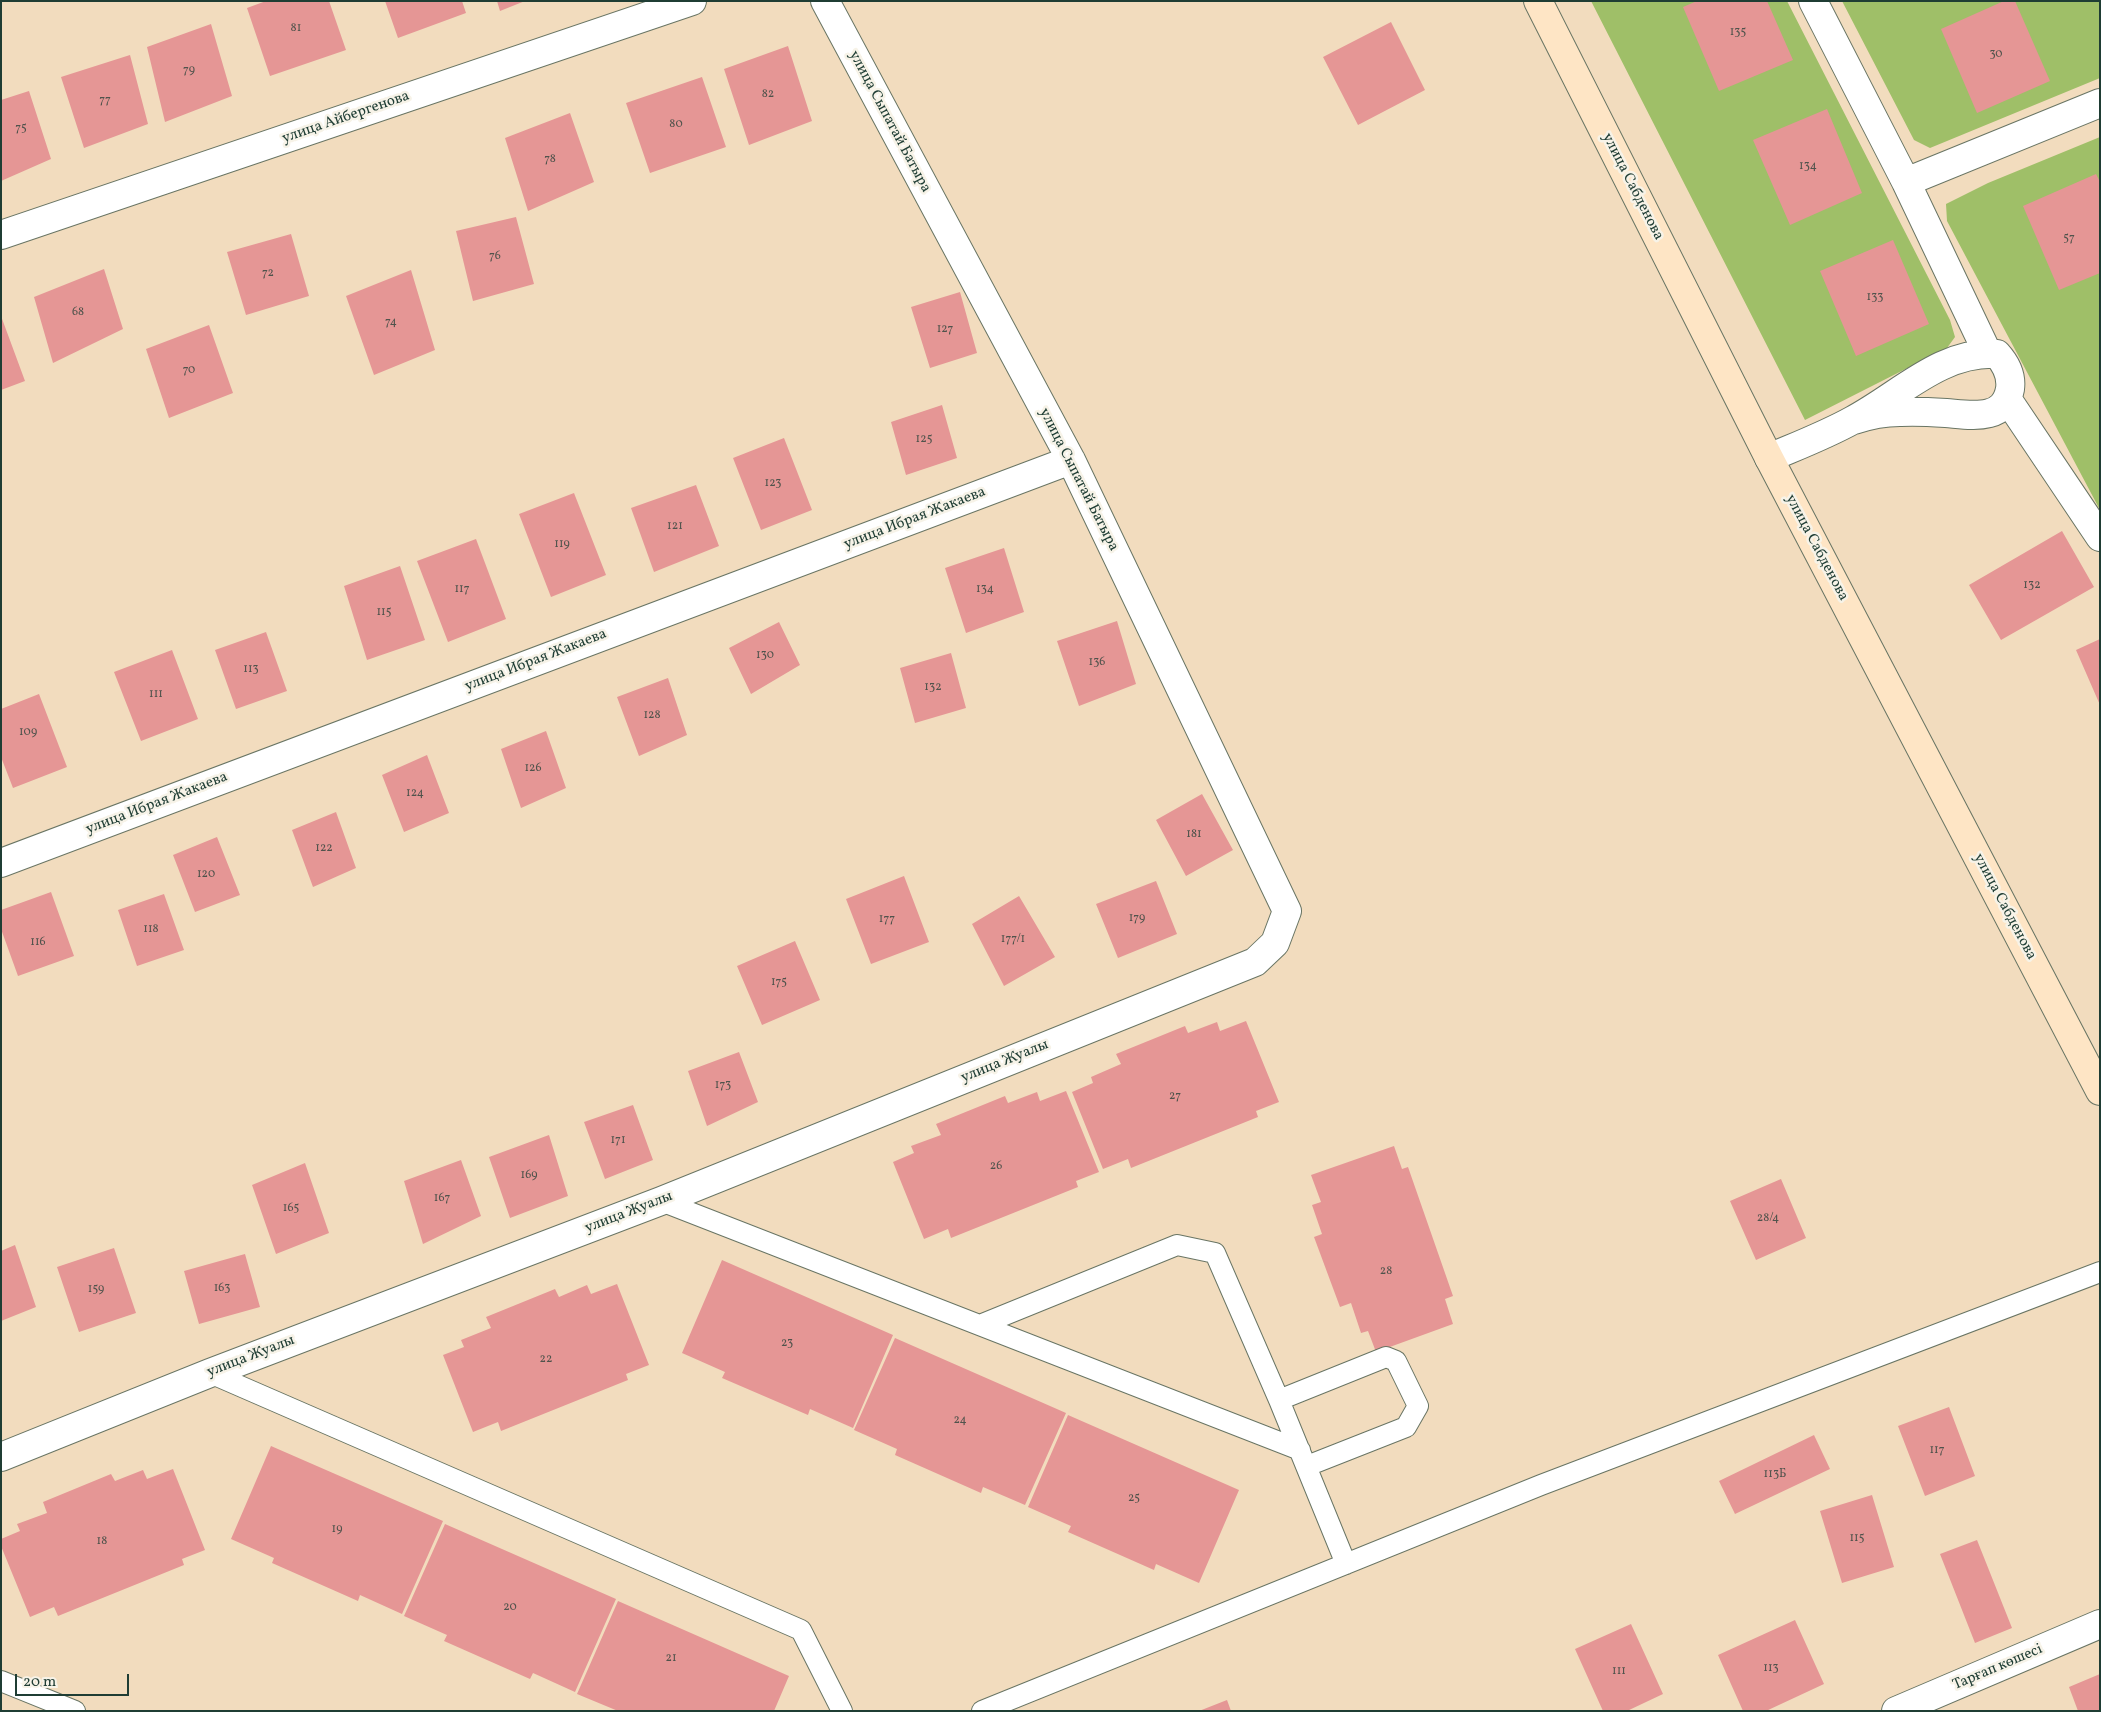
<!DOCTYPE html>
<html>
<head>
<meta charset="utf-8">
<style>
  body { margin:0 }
  #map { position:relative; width:2101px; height:1712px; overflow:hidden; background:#f2dcbe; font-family:Vollkorn,serif }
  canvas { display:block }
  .frame { position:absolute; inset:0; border:2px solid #1f3d34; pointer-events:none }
  .scale { position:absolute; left:15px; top:1674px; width:114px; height:22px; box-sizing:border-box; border:2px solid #1f3d34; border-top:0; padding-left:6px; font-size:15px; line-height:18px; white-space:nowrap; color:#1f3d34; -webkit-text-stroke:4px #f7f3e8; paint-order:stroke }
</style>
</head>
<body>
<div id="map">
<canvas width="2101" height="1712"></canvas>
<div class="frame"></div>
<div class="scale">20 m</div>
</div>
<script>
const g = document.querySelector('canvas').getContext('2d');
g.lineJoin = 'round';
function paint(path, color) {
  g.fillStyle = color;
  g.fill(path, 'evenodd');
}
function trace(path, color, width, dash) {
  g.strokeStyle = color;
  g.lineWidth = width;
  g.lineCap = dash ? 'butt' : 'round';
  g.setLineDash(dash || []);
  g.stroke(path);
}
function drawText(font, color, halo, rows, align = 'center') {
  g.font = font + ' Vollkorn,serif';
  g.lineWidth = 5;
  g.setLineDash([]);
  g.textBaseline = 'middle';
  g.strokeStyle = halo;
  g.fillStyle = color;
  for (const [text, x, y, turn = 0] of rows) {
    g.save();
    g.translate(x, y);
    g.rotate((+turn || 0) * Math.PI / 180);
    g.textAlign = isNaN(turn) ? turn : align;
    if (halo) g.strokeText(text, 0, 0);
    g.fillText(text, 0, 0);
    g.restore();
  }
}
paint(new Path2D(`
  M1591,1H1787L1950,320L1955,337L1947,348L1805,420Z
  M1842,1H2100V78L1930,148L1914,140Z
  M2100,137V510L1947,221L1946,204L1988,183Z`), '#9fbf68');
paint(new Path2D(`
  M266,1H329L346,50L270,76L247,8Z
  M385,1H462L466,13L398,38Z
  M497,1H525L500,11Z
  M1697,1H1767L1793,60L1719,91L1683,7Z
  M2004,1H2015L2050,81L1977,113L1941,29Z
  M1391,22L1425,90L1358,125L1323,57Z
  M211,24L232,96L165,122L147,47Z
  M788,46L812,121L749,145L724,69Z
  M130,55L148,124L84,148L61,77Z
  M702,77L726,147L650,173L626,103Z
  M29,91L51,159L1,181V100Z
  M1827,109L1862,193L1790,225L1753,140Z
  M570,113L594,182L528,211L505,138Z
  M2096,174L2100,182V273L2059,290L2023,206Z
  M516,217L534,284L473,301L456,231Z
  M291,234L309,296L246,315L227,252Z
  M1893,240L1929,324L1856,356L1820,271Z
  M104,269L123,329L53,363L34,297Z
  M411,270L435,350L374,375L346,296Z
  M960,292L977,353L930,368L911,307Z
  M1,316L25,381L1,390Z
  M209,325L233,393L169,418L146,349Z
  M942,405L957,458L906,475L891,422Z
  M784,438L812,510L761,530L733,458Z
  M696,485L719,546L654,572L631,508Z
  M574,493L606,575L551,597L519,514Z
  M2062,531L2094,587L2001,640L1969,585Z
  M476,539L506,619L448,642L417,561Z
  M1004,548L1024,612L966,633L945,568Z
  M400,566L425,640L367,660L344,586Z
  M1117,621L1136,684L1079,706L1057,641Z
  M779,622L800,665L751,694L729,648Z
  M266,632L287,691L236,709L215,650Z
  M2100,639V705L2076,650Z
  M172,650L198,719L141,741L114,672Z
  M951,653L966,708L915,723L900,668Z
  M668,678L687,735L639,756L617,697Z
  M39,694L67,767L13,788L1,757V709Z
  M546,731L566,788L521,808L501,749Z
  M427,755L449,813L404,832L382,775Z
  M1202,794L1233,850L1186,876L1156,820Z
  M336,812L356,868L313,887L292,830Z
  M217,837L240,895L195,912L173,855Z
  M904,876L929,942L871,964L846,899Z
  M1156,881L1177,934L1118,958L1096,904Z
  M51,892L74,956L18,976L1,929V910Z
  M164,894L184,950L137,966L118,910Z
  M1019,896L1055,957L1004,986L972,924Z
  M795,941L820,1000L762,1025L737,966Z
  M1246,1021L1279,1102L1256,1111L1258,1117L1131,1168L1128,1159L1103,1169L1072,1092L1093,1083L1091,1077L1121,1064L1116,1054L1185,1026L1188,1033L1217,1022L1220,1031Z
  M739,1052L758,1102L707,1126L688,1071Z
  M1066,1091L1099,1172L1076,1181L1078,1187L951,1238L948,1229L924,1239L893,1162L914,1153L911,1146L941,1135L936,1124L1005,1096L1008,1103L1037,1092L1040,1101Z
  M633,1105L653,1160L605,1179L584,1122Z
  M549,1135L568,1196L510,1218L489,1157Z
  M1394,1146L1402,1169L1408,1167L1453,1296L1445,1299L1453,1324L1376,1352L1368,1331L1361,1333L1351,1303L1340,1307L1314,1237L1322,1234L1312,1205L1321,1202L1311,1175Z
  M461,1160L481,1216L423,1244L404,1181Z
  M305,1163L329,1233L276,1254L252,1185Z
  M1781,1179L1806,1238L1756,1260L1730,1201Z
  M15,1245L36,1307L1,1321V1251Z
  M114,1248L136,1313L79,1332L57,1267Z
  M245,1254L260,1307L199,1324L184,1271Z
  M722,1260L893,1335L853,1428L810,1409L808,1415L722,1378L725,1372L682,1353Z
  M617,1284L649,1365L626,1374L628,1380L501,1431L498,1422L473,1432L443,1355L464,1347L461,1340L491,1328L486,1317L555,1289L559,1297L587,1285L591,1294Z
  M895,1338L1066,1413L1025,1505L983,1487L981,1493L895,1455L897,1449L854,1430Z
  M1949,1407L1975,1476L1925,1496L1898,1426Z
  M1068,1415L1239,1490L1199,1583L1156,1564L1154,1570L1068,1532L1071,1526L1028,1507Z
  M1814,1435L1830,1469L1735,1514L1719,1481Z
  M271,1446L443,1521L402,1614L360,1595L358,1601L272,1563L274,1558L231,1539Z
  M173,1469L205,1550L182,1559L184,1565L58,1616L54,1607L30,1617L1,1546V1539L20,1531L17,1524L47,1513L43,1502L111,1474L115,1481L143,1470L147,1479Z
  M1872,1495L1894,1567L1842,1583L1820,1511Z
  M445,1524L616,1599L575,1692L533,1673L530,1679L444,1641L447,1635L404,1616Z
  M1977,1540L2012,1628L1975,1643L1940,1554Z
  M618,1601L789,1676L774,1711H618L577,1694Z
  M1795,1620L1824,1684L1766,1711H1743L1718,1655Z
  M1631,1624L1663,1694L1627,1711H1603L1575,1649Z
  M2100,1674V1711H2078L2069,1687Z
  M1227,1700L1231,1711H1199Z`), '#e59695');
const lane = new Path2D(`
  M661,1201L1300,1450
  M980,1325L1177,1245L1215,1253L1279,1400L1346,1564
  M210,1373L801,1630L842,1711
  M1279,1400L1386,1357L1396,1361L1418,1406L1406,1427L1307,1466
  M1,1681L75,1711
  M982,1711L1541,1485L2100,1272`);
const street = new Path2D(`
  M1813,1L1906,182L1988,354
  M1906,182L2100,103
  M1,235L692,1
  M2008,400L2100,537
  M1769,458C1797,446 1826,435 1853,420C1900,395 1941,351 1997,354C2006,364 2012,375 2010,389C2004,422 1971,415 1946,413C1931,412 1915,411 1900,412C1884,412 1869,415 1854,420
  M1,863L1071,460
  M1,1457L210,1373L661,1201L1255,962L1275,943L1287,911L1071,460L825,1
  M1896,1711L2100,1624`);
const secondary = new Path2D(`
  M1538,1L1769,458L2100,1091`);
trace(lane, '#697564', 22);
trace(street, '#697564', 30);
trace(secondary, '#697564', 30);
trace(lane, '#fff', 20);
trace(street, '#fff', 28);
trace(secondary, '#fee5c5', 28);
drawText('12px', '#50534c', null, [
  ["81",296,29],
  ["135",1738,33],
  ["30",1996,55],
  ["79",189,71],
  ["82",768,95],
  ["77",105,101],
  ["80",676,125],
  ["75",21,129],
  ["78",550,160],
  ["134",1808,167],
  ["57",2069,239],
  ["76",495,257],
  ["72",268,274],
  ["133",1875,298],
  ["68",78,313],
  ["74",391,323],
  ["127",945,330],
  ["70",189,371],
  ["125",924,440],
  ["123",773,484],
  ["121",675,527],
  ["119",562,545],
  ["132",2032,586],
  ["117",462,590],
  ["134",985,590],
  ["115",384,613],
  ["130",765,656],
  ["136",1097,663],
  ["113",251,670],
  ["132",933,688],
  ["111",156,695],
  ["128",652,716],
  ["109",28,733],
  ["126",533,769],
  ["124",415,794],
  ["181",1194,835],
  ["122",324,849],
  ["120",206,875],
  ["179",1137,919],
  ["177",887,920],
  ["118",151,930],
  ["177/1",1013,940],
  ["116",38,943],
  ["175",779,983],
  ["173",723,1086],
  ["27",1175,1097],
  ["171",618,1141],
  ["26",996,1167],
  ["169",529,1176],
  ["167",442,1199],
  ["165",291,1209],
  ["28/4",1768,1219],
  ["28",1386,1272],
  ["163",222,1289],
  ["159",96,1290],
  ["23",787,1344],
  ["22",546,1360],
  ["24",960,1421],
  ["117",1937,1451],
  ["113Б",1775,1475],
  ["25",1134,1499],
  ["19",337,1530],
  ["115",1857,1539],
  ["18",102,1542],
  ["20",510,1608],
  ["21",671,1659],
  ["113",1771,1669],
  ["111",1619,1672]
]);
drawText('15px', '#1f3d34', '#f7f3e8', [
  ["улица Айбергенова",346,118,-19],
  ["улица Сыпатай Батыра",889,122,62],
  ["улица Сабденова",1632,187,63],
  ["улица Сыпатай Батыра",1078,480,63],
  ["улица Ибрая Жакаева",915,519,-21],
  ["улица Сабденова",1816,548,62],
  ["улица Ибрая Жакаева",536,661,-21],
  ["улица Ибрая Жакаева",157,804,-21],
  ["улица Сабденова",2004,907,62],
  ["улица Жуалы",1005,1062,-22],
  ["улица Жуалы",629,1213,-21],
  ["улица Жуалы",251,1357,-21],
  ["Тарғап көшесі",1998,1668,-23]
]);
</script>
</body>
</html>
